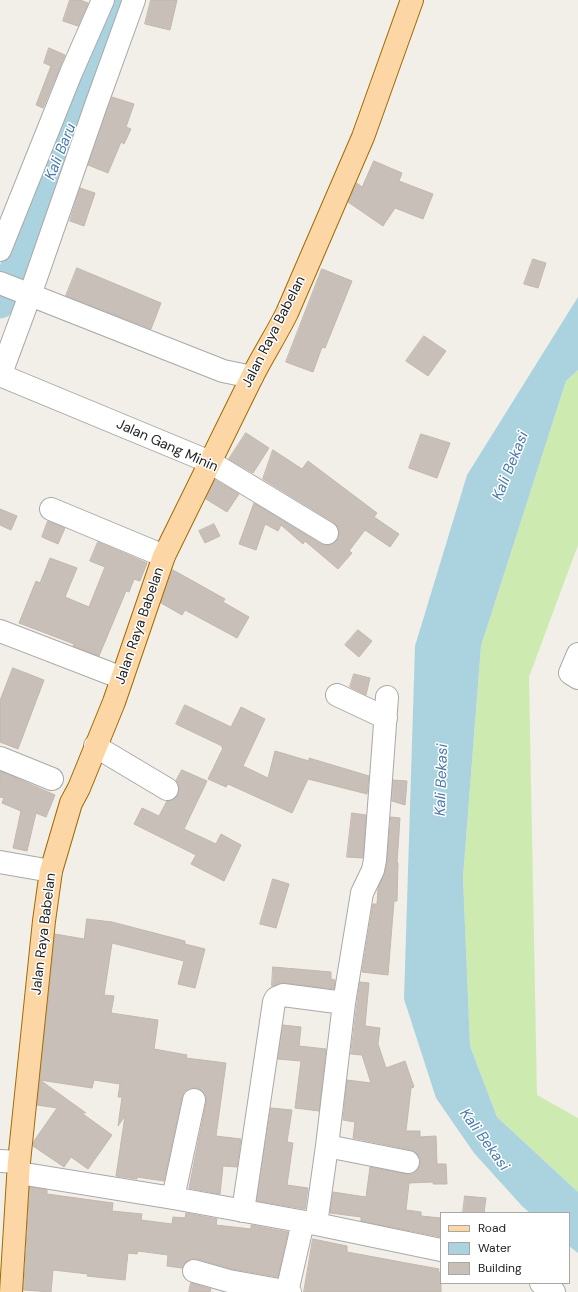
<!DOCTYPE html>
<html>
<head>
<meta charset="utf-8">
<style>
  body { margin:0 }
  #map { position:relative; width:578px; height:1292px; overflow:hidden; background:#f2efe9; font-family:"DM Sans",sans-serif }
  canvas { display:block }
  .legend { position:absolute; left:440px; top:1212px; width:130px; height:72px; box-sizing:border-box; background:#fff; border:1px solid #a7a7a7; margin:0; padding:5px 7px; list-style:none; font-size:12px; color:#222 }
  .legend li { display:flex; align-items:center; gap:8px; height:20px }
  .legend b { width:20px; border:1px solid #a7a7a7 }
</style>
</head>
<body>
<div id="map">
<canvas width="578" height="1292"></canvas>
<ul class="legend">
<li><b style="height:5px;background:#fcd6a4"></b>Road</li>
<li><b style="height:11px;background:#aad3df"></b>Water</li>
<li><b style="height:11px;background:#c7bfb8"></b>Building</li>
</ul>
</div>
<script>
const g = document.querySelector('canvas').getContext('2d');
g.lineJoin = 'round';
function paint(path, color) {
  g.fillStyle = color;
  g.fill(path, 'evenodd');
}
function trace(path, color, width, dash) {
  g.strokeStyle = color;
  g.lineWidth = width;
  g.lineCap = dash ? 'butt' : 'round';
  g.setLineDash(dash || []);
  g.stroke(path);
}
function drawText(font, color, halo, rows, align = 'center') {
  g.font = font + ' "DM Sans",sans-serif';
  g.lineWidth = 3;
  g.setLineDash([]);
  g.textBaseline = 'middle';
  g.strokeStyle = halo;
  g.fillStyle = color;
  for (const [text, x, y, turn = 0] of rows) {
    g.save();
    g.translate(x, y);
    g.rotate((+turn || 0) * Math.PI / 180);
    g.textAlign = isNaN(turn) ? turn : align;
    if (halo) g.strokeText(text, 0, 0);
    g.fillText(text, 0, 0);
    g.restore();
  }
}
paint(new Path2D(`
  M578,370V545L529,677L537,1095L578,1118V1192L497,1117L470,1046L463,877L481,646L566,381Z`), '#cdebb0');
paint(new Path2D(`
  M578,297V370L566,381L481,646L463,877L470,1046L497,1117L578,1192V1253L569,1246V1213H530L522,1206L474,1153L436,1098L404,999L415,646L467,475Z`), '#aad3df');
trace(new Path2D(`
  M0,304L122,0`), '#aad3df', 29);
const building = new Path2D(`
  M70,0H80L88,3L78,26L63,21Z
  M151,0H177L170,30L145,24Z
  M49,48L65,55L43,108L36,105L51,66L44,63Z
  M112,97L134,104L126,127L131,129L124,144L121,142L108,173L88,165Z
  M374,161L402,173L399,181L433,194L423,219L395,208L383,226L348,202L357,183L362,187Z
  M80,188L95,193L84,226L70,221Z
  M533,259L546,263L538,288L524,284Z
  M77,268L161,303L151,329L66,296Z
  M322,269L352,281L325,348L322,347L313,372L286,362Z
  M424,336L446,351L428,376L406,361Z
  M246,433L269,448L253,473L229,459Z
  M421,434L450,443L437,478L409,468Z
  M273,450L302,469L308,461L377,513L374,517L399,534L390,547L365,530L349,551L352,553L338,569L305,541L303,544L281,525L278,531L265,524L256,550L239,544L254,503L321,544L326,545L333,544L338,539L339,534L338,527L333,522L263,479Z
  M215,480L239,494L227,512L206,499Z
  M0,509L17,516L11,530L0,525Z
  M48,521L65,528L58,544L42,537Z
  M214,524L220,536L205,543L199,531Z
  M98,542L147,563L140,581L134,579L129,592L126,591L99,656L73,646L74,644L19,623L36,581L40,583L50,558L77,568L65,597L89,607L105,567L90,561Z
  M173,570L225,599L223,602L249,617L237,638L185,610L182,615L161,603Z
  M358,630L372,641L359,657L345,645Z
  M13,668L44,680L18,749L0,742V701Z
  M354,674L370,678L366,695L350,687Z
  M185,705L231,727L241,707L265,719L243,766L268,778L275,751L309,761V758L369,776L367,794L308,779L292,813L228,784L226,787L208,779L223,748H222V746L176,724Z
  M182,770L207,781L184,829L216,844L221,834L241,845L224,881L191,864L196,855L134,824L142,808L159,816L167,801L173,800L178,795L179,789L176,781Z
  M0,771L55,795L46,817L36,813L27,851L13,848L21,811L2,803L4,798L0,797Z
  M393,780L407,781L405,805L392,801Z
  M352,813L366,815L363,858L347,857Z
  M391,817L400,818L397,863H398L397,901H394L388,975L362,972L373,904H377L378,888L384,875L387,862Z
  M273,879L289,884L276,928L260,924Z
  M87,919L112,922L185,941V944L205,949L195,988L178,984L184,961L112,943L104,995L114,996L111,1013L158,1020L154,1049L187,1055L186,1058L226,1063L216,1136L241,1139L237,1167L223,1166L220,1194L189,1188L206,1103V1096L202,1090L197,1088H190L184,1092L182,1097L164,1181L137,1177V1179L116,1176L125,1116L118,1126L122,1097H118L120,1084L94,1080L92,1088L40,1080L86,1113L84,1112L83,1114L112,1135L88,1169L71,1157L64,1167L33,1146L34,1141L57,1108L37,1105L55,934L84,939Z
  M273,967L331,972V979L335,980L334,989L285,983L272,986Z
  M360,982L369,983L365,1026L380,1028L378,1044L386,1068L405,1061L414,1087L411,1088L406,1131H420V1137L436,1136L437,1164H446L447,1184H433V1182L409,1183L406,1210L421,1212V1216L441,1218V1237L361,1221V1217L330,1213L333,1192L366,1197L370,1167L406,1174H412L417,1170L420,1164V1158L416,1153L411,1150L353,1138L355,1122L343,1120L347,1080L371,1083L362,1055L351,1054Z
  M283,1025L301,1027L299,1046L326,1049L319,1111L295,1108L301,1061L278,1059Z
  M271,1108L292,1110L287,1142L293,1143L287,1185L308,1188L305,1209L257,1201Z
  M30,1187L47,1190V1194L113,1203L112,1211L142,1214L141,1220L172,1224L173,1217L185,1218L186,1213L217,1219L216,1225L251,1229V1225L288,1232L278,1277L232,1269L197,1259H191L186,1262L182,1268L167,1266L168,1255L138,1251L137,1254L128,1253L125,1280L87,1276L88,1274L53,1270L51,1292L24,1290Z
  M465,1196L486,1198L484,1213H463Z
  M313,1239L347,1246V1252L439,1269L438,1272H441V1292H304Z
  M191,1283L211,1289L210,1292H189Z`);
paint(building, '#c7bfb8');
trace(building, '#c4b6ab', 1);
const minor = new Path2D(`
  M0,250L71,73L103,0
  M0,283L223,371L252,377
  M0,375L210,462L327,533
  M0,376L30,295L96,105L134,0
  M51,509L164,556
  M0,631L122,678
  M578,654L570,673L578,678
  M337,695L386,718
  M95,746L167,789
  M0,758L52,779
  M0,862L51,871
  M327,1146L408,1162
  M0,1161L19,1162
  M19,1173L173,1198L316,1224L441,1250
  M173,1198L194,1100
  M243,1211L274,1002L276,998L283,995L344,1003
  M316,1224L327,1146L344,1003L362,893L373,870L375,860L387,697
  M194,1271L229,1281L290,1292
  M541,1283L554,1292
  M287,1292L303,1222`);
const major = new Path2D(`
  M11,1292L19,1162L44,921L51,871L71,803L79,788L114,702L164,556L252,377C263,355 276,335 287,313L363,137L412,0`);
trace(minor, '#a9a9a9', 24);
trace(major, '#a06b00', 24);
trace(minor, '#fff', 22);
trace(major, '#fcd6a4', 22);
drawText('14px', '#222', '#fff', [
  ["Jalan Raya Babelan",274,332,-63],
  ["Jalan Gang Minin",167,446,24],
  ["Jalan Raya Babelan",140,626,-71],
  ["Jalan Raya Babelan",44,934,-83]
]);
drawText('italic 15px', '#4a7aab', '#fff', [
  ["Kali Baru",61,152,-68],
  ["Kali Bekasi",511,466,-68],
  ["Kali Bekasi",442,780,-88],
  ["Kali Bekasi",484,1140,54]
]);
</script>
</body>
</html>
